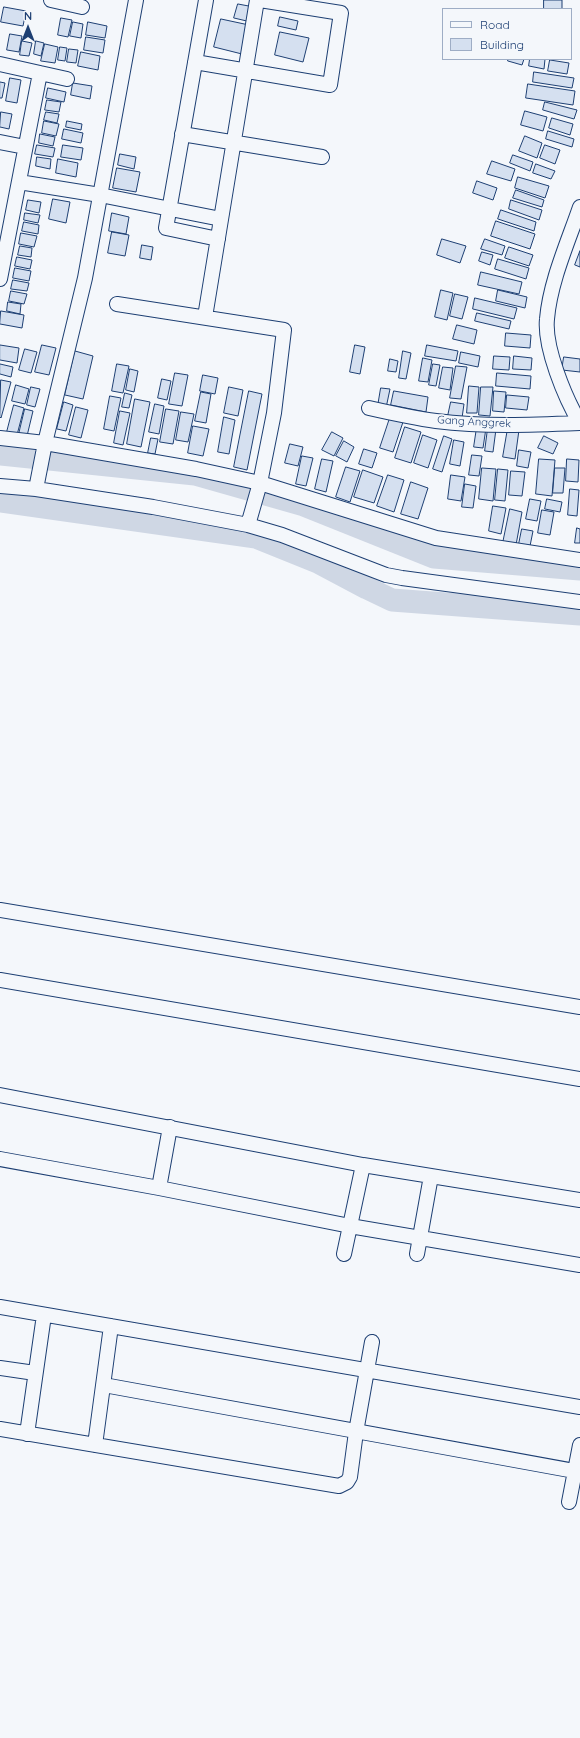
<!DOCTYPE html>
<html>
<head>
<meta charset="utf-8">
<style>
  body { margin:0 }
  #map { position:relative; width:580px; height:1738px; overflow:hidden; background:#f4f7fb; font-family:Quicksand,sans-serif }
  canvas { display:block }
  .legend { position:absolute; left:442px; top:8px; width:130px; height:52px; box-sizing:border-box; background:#f4f7fb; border:1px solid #9eadc5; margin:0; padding:5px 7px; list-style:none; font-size:12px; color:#1d3f73 }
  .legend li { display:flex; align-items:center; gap:8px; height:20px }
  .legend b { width:20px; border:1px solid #9eadc5 }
  .north { position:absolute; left:8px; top:8px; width:40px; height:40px; -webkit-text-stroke:3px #f4f7fb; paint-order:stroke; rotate:0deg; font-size:11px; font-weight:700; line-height:16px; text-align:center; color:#1d3f73 }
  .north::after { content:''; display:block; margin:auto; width:14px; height:18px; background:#1d3f73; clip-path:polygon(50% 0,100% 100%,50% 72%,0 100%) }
</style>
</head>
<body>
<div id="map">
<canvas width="580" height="1738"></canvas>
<ul class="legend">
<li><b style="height:5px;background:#f4f7fb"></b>Road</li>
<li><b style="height:11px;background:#d5e0f0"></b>Building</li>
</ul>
<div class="north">N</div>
</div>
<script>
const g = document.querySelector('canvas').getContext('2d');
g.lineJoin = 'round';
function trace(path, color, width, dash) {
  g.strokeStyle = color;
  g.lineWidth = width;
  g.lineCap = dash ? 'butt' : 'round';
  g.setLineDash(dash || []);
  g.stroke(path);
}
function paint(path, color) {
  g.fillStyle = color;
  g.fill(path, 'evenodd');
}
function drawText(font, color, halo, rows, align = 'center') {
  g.font = font + ' Quicksand,sans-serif';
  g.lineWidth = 3;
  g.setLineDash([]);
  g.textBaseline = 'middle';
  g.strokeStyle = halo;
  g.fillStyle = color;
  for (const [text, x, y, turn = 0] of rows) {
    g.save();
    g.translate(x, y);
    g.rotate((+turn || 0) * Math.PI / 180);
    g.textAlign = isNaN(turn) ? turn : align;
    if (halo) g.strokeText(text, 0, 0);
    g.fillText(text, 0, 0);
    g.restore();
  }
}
trace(new Path2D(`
  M0,454L195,474L304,505L434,557L580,569
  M0,501L256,537L318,562L367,588L392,600L580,614`), '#cfd7e4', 23);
const building = new Path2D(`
  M544,0H562V9H544Z
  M238,4L254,7L251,22L234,18Z
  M4,7L26,11L23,26L1,22Z
  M280,17L298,21L296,30L278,26Z
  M61,18L72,20L68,37L58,35Z
  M221,19L249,25L242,54L214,47Z
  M73,22L83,24L81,38L70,36Z
  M88,22L107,26L105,38L86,35Z
  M280,32L309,38L303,62L275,55Z
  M10,34L22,36L19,52L7,50Z
  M86,37L105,40L103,53L84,50Z
  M22,41L32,43L29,56L20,55Z
  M36,41L44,43L41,56L34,54Z
  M45,44L58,47L55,63L41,61Z
  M60,47L67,48L65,61L58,60Z
  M69,49L78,50L76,63L67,62Z
  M81,52L100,56L98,70L78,66Z
  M508,59H524L522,65L508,61Z
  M530,59H545L544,69L529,66Z
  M550,60L569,63L567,74L548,71Z
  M534,72L574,78L572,88L533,82Z
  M10,78L21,80L17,103L6,101Z
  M0,82L5,83L2,98H0Z
  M73,83L92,86L90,99L71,95Z
  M528,84L575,91L573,105L526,98Z
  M48,88L66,92L64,102L46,98Z
  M47,100L61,102L59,112L45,110Z
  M545,102L577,110L574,119L543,110Z
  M525,111L547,117L543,131L521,125Z
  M1,112L12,114L9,129L0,127Z
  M46,112L59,114L57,123L44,120Z
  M552,118L573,124L570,135L549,128Z
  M44,121L59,124L56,136L42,133Z
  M67,121L82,124L81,130L66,127Z
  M64,129L83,133L81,143L62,139Z
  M548,131L574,139L572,147L546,139Z
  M40,134L55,137L53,146L39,143Z
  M525,136L542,143L537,158L519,151Z
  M37,145L55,148L53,157L35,154Z
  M63,145L83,148L81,160L61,157Z
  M545,145L560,150L555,164L540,158Z
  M120,154L136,157L134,169L118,165Z
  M513,155L533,162L530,171L510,163Z
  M37,157L51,159L50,169L36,166Z
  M58,159L78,163L76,177L56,173Z
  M492,161L515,169L511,181L487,174Z
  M536,164L555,171L551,179L533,173Z
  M117,168L140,172L136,192L113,188Z
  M518,177L549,186L545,198L515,188Z
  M477,181L497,188L493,200L473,193Z
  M516,190L544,200L542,207L513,198Z
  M53,199L70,202L66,223L49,219Z
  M28,200L41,202L39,213L26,210Z
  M511,200L542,210L539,220L509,209Z
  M501,210L536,222L534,231L498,219Z
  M25,213L40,215L38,223L24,220Z
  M112,213L129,217L126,234L109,231Z
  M496,221L535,234L530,249L491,236Z
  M24,222L39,225L38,234L22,231Z
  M112,232L129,235L125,256L108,253Z
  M21,233L37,236L34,247L19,244Z
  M442,239L466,246L460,263L437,255Z
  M485,239L505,246L502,255L481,249Z
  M142,245L153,247L151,260L140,258Z
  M20,246L32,248L31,257L18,255Z
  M509,247L533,255L529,266L505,258Z
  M580,251V267L575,265Z
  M482,252L493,255L490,265L479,261Z
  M17,257L32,260L30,269L15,266Z
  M498,259L529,268L526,279L495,269Z
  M15,268L31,271L29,281L13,278Z
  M481,272L522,282L519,294L478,285Z
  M13,280L29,283L27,291L11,289Z
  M441,290L453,293L447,320L435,317Z
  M498,290L527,297L525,308L496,301Z
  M11,291L27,294L24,304L9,301Z
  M455,294L468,297L462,319L450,316Z
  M475,298L517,308L514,319L473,309Z
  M8,302L21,304L20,314L7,311Z
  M1,311L24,315L22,328L0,324Z
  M477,313L511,321L509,329L475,321Z
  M457,325L477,330L474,344L453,339Z
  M506,333L531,335L530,348L505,346Z
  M0,345L19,348L17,363L0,360Z
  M42,345L56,348L49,375L35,372Z
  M355,345L365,347L360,374L350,372Z
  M427,345L458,351L456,361L425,356Z
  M25,349L37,352L31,373L19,370Z
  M75,351L93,356L83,399L65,395Z
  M403,351L411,353L406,379L399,378Z
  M461,352L480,356L478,367L459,363Z
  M494,356L510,357L509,370L493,369Z
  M514,356L532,358L531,370L513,369Z
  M564,357L580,359V372L562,370Z
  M423,358L432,360L428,382L419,381Z
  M390,359L398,361L396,372L388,371Z
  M0,364L13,367L11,377L0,374Z
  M117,364L129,366L123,393L112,391Z
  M433,364L440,365L436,386L429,385Z
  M456,366L467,367L461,399L450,398Z
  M443,367L453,368L450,390L439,388Z
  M130,369L138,371L134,392L126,390Z
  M175,373L188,375L182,406L169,404Z
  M497,373L531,376L530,389L496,386Z
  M203,375L218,378L215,394L200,391Z
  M162,379L171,381L167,400L158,398Z
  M1,380L11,382L1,418L0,417Z
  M16,385L29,389L25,404L12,401Z
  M469,386L479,387L477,413H467Z
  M31,387L40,389L35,407L27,405Z
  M229,387L243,390L238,416L224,413Z
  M481,387H493L490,416L479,415Z
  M381,388L390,389L386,408L378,406Z
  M249,391L262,394L247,470L234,467Z
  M394,391L428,397L426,412L391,405Z
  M494,391L506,392L504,412L493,411Z
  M201,392L211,394L206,423L195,421Z
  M125,393L132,395L129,408L122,407Z
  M507,395L529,397L527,410L506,408Z
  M110,396L121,398L114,431L104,429Z
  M135,399L150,402L141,447L127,444Z
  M64,402L73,405L66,431L57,429Z
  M451,402L464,404L462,418L448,416Z
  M155,404L164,406L159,434L149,432Z
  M14,405L24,408L17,435L7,432Z
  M76,407L88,410L81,438L69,435Z
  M25,409L33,411L27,436L19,434Z
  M166,409L179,411L173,444L160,442Z
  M120,411L130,413L123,445L114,443Z
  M181,412L194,414L188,442L176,440Z
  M224,417L235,420L229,454L218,452Z
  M390,418L403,422L393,452L380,448Z
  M193,426L209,429L203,456L188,453Z
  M405,427L421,432L411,463L395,458Z
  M477,427L486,428L483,448L474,447Z
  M488,428L496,429L493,452L485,451Z
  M508,428L519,430L515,459L503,457Z
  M332,432L343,438L334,456L322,450Z
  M423,435L437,440L428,468L414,463Z
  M444,436L452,439L442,472L433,469Z
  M544,436L558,443L553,454L538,448Z
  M151,438L158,439L155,454L148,453Z
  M454,440L464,442L460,466L450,464Z
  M344,441L354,447L347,462L336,456Z
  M290,444L303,447L298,466L285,463Z
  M364,449L377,453L372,468L359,464Z
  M519,450L531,452L528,468L517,466Z
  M472,455L482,456L479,476L469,475Z
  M302,456L313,458L306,486L296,484Z
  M322,459L333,461L326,492L315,489Z
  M539,459L555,460L552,496L536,494Z
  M567,459L579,460L578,482L566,481Z
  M346,467L360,471L350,502L336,497Z
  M482,468L496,469L493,501L479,499Z
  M555,468H565L563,493H553Z
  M498,469L508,470L505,501L495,500Z
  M363,470L383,477L374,503L354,497Z
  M511,471L525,472L522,496L509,495Z
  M388,475L404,480L394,512L377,506Z
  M451,475L465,477L461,501L448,499Z
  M411,482L428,488L418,519L401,514Z
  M465,484L476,486L473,508L462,507Z
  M570,489L579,490L577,516L568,515Z
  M530,499L541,501L537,521L526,519Z
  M547,499L562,502L560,512L545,509Z
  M493,506L506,508L501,534L489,531Z
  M510,509L522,512L516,545L503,543Z
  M542,510L554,512L550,535L538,533Z
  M577,528L580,529V543H575Z
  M522,529L533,531L530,546L519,544Z`);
paint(building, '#d5e0f0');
trace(building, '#1d3f73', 1);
const minor = new Path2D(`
  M51,0L82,7
  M206,0L166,228L218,239
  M195,62L330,85L341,13L260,0
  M0,64L40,73L0,279
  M40,73L67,79
  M182,134L322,157
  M0,142L25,147
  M19,182L100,195L221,219
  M580,207C568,242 550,282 547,319C544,347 565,398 580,423
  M117,304L284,330L274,413L260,483L248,525
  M205,317L257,0
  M369,408C391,413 413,418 436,421C483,427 532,425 580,423
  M0,438L45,443L196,469L260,483L436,538L580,560
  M0,486L36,489L153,507L248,525L282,535L386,575L402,578L580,602
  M36,489L45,443L85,278L136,0
  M0,910L580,1007
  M0,980L580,1079
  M0,1095L363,1165L580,1200
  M0,1159L159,1188L350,1226L580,1265
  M159,1188L170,1127
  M344,1254L363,1165
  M417,1254L431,1176
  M0,1307L580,1407
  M0,1368L35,1373
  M104,1385L580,1472
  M0,1429L339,1486L347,1482L350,1477L356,1432L372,1342
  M27,1434L44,1315
  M95,1445L111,1326
  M569,1502L580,1445`);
trace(minor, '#1d3f73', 16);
trace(minor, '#f4f7fb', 14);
drawText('11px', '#1d3f73', '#f4f7fb', [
  ["Gang Anggrek",474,422,3]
]);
</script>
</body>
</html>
